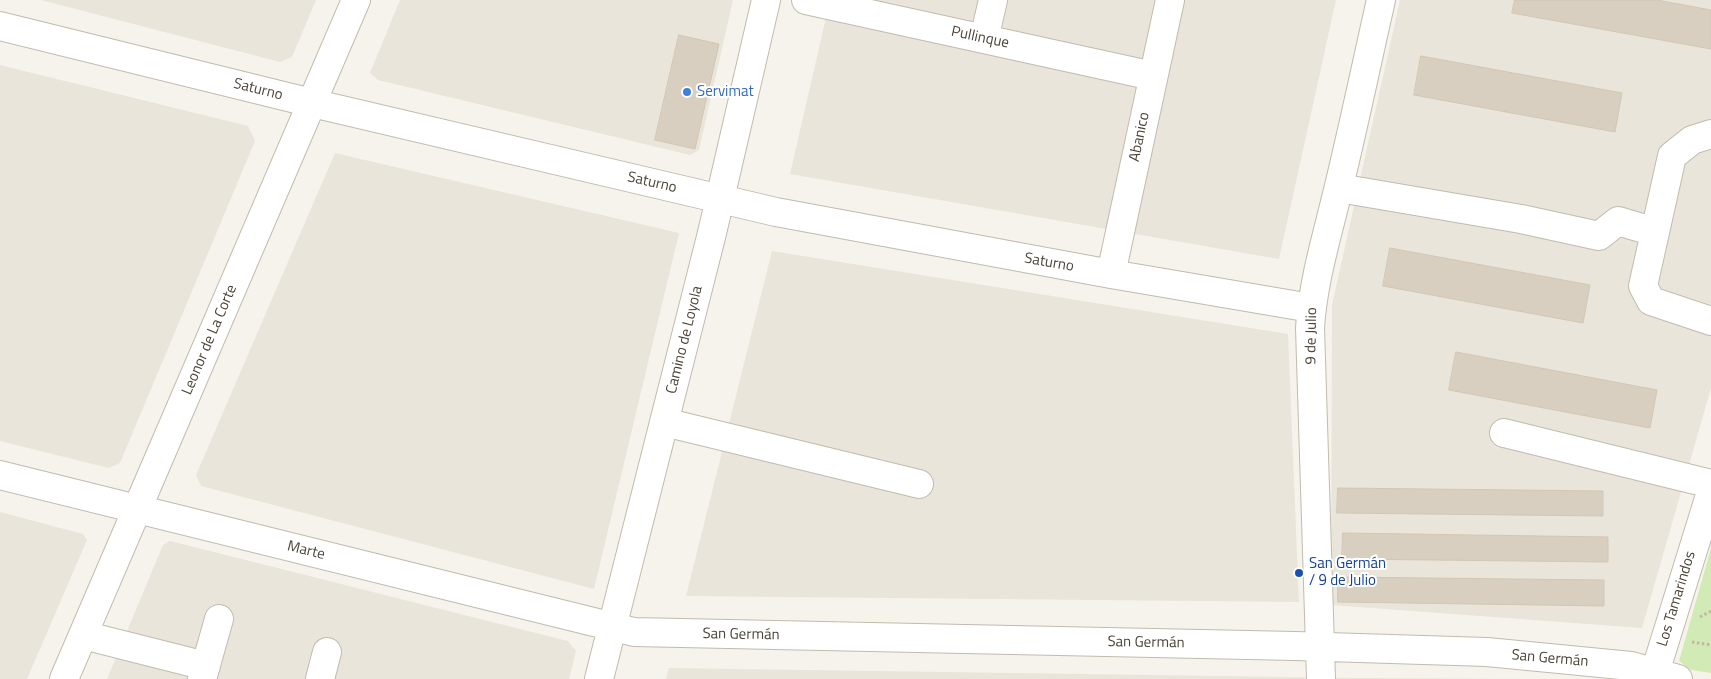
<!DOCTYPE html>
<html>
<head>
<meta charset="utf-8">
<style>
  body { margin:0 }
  canvas { display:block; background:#f6f3ec }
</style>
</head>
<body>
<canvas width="1711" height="679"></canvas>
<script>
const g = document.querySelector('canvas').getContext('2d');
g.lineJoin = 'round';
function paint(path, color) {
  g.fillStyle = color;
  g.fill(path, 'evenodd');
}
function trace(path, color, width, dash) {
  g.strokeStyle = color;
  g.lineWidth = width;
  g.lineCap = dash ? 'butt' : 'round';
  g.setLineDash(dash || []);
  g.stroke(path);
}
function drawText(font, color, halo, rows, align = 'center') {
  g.font = font + ' "Titillium Web",sans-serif';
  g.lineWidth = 4;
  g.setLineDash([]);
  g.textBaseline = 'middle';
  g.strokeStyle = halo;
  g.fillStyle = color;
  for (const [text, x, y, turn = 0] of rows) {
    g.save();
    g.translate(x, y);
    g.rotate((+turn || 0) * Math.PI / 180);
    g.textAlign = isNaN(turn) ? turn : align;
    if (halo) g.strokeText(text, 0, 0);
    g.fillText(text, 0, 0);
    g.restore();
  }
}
paint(new Path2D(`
  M41,0H316L292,57L280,62Z
  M400,0H733L699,150L690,155L378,80L370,73Z
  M830,0H1336L1279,259L790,174Z
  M1400,0H1711V388L1642,628L1331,605L1332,305Z
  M0,65L248,126L255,141L120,463L109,468L0,441Z
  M335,153L679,233L594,589L201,486L196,475Z
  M772,251L1288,334L1299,602L686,596Z
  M0,512L83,534L87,540L27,679H0Z
  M170,541L568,641L576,651L569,679H107L163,545Z
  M669,668L1356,678L1534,679H666Z`), '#eae5da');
paint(new Path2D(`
  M1711,548V673L1691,670L1679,661Z`), '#d2eab5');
const building = new Path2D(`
  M1515,0H1657L1711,10V49L1512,13Z
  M679,35L719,44L695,149L655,140Z
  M1421,56L1622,93L1615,132L1414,95Z
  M1390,248L1590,285L1583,323L1383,286Z
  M1456,352L1657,390L1650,428L1449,390Z
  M1338,488L1603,491V516L1337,513Z
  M1343,533L1608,537V562L1342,559Z
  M1338,577L1604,580V606L1338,602Z`);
paint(building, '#d8cfc1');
trace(building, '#d3c7b4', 1);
const minor = new Path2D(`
  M806,0L1153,76
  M0,26L312,103L776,212L1111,274L1311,308
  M984,39L993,0
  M1711,134L1692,140L1672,156L1643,286L1651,301L1711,321
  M1339,188L1521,219L1599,236L1618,221L1655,232
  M1111,274L1170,0
  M664,422L919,484
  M1504,433L1711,484
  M0,475L634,632L1295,646L1487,652L1631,666L1678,679
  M83,635L206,666
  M64,679L356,0
  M202,679L219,619
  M320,679L327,652
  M599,679L712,233L766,0
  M1321,679L1310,328C1313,280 1328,233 1339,186C1354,124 1367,62 1381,0
  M1653,679L1711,492`);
trace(minor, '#c2bbae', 30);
trace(new Path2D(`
  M1700,617L1711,611
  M1692,642L1711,645`), '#c4b79f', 3, [2.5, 2.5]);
trace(minor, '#fff', 28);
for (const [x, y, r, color] of [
  [687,92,5,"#3f7fe0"],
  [1299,573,5,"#1a4fb4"]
]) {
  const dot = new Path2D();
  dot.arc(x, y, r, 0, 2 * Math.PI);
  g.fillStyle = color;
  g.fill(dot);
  trace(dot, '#fff', 2);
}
drawText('15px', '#4b4439', '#fff', [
  ["Pullinque",980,38,12],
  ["Saturno",258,90,14],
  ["Abanico",1140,137,-78],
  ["Saturno",652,183,13],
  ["Saturno",1049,263,10],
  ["9 de Julio",1312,336,-89],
  ["Leonor de La Corte",210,340,-67],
  ["Camino de Loyola",685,340,-76],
  ["Marte",306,551,14],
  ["Los Tamarindos",1677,599,-73],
  ["San Germán",741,635,1],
  ["San Germán",1146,643,1],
  ["San Germán",1550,659,5]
]);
drawText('15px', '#366cbe', '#fff', [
  ["Servimat",697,92]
], 'left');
drawText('15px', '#164399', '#fff', [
  ["San Germán",1309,564],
  ["/ 9 de Julio",1309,581]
], 'left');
</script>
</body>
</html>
